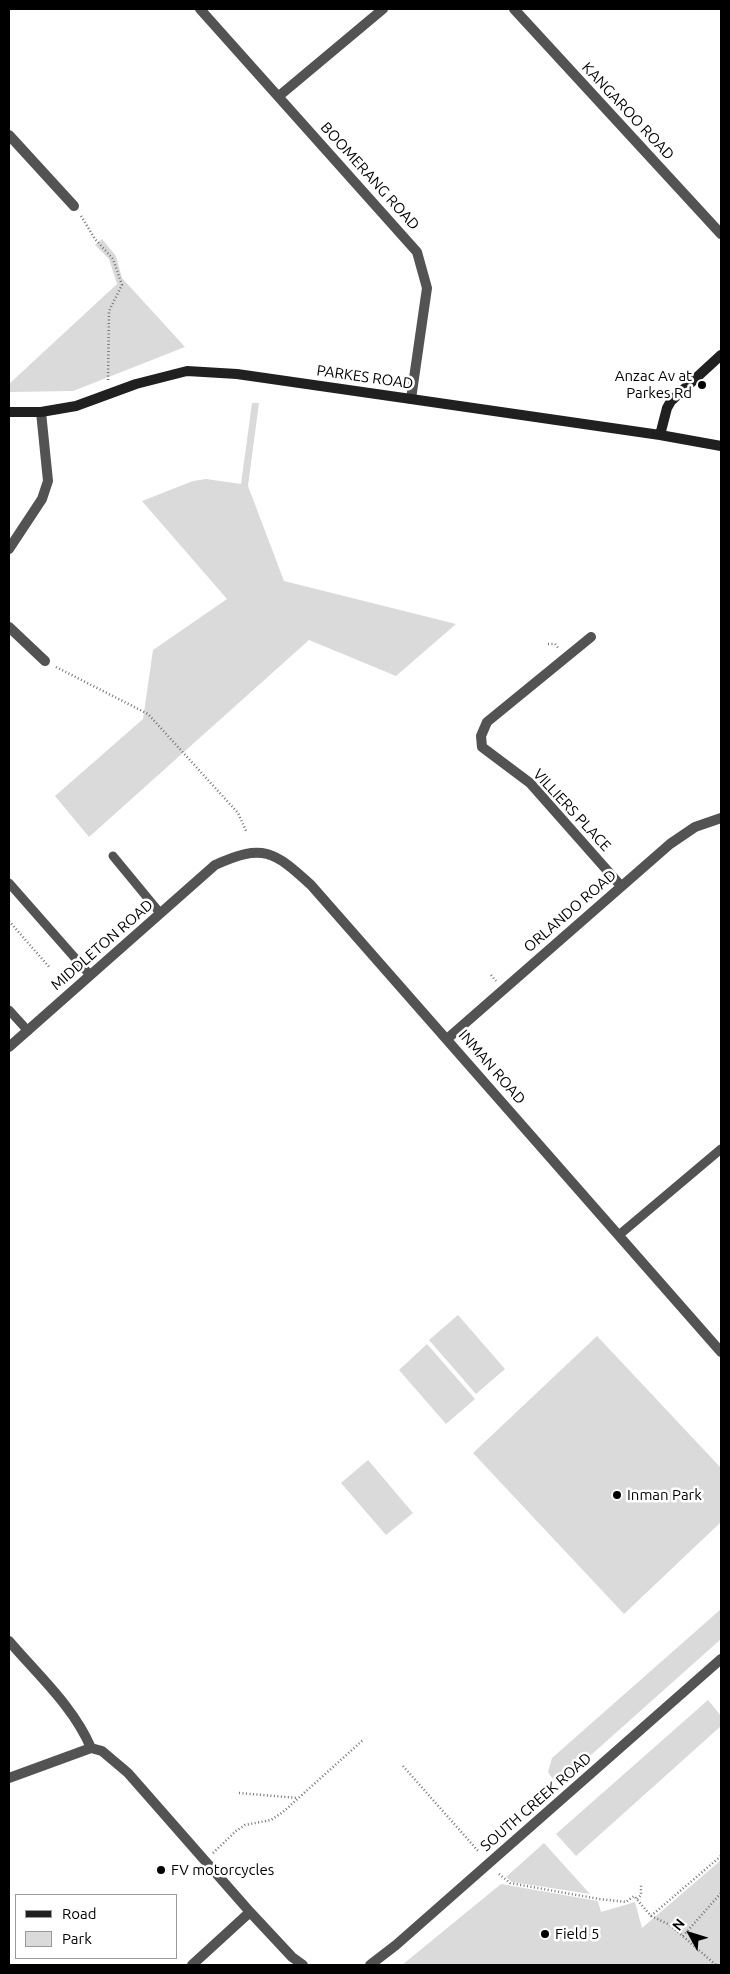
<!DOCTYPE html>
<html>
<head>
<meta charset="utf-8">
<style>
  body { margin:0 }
  #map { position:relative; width:730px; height:1974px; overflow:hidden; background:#fff; font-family:Ubuntu,sans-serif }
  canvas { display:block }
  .frame { position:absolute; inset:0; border:10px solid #000; pointer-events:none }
  .legend { position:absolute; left:15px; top:1894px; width:162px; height:65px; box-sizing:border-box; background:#fff; border:1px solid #999; margin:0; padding:6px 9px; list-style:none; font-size:15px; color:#000 }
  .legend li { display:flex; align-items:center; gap:10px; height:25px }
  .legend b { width:25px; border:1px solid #999 }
  .north { position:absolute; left:665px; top:1909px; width:50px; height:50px; -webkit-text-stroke:4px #fff; paint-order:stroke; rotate:309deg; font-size:14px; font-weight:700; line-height:20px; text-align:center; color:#000 }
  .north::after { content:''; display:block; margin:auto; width:18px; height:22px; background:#000; clip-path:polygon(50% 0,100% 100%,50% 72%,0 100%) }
</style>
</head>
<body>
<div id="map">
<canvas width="730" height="1974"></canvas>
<div class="frame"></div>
<ul class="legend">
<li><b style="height:6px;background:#202020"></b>Road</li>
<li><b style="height:14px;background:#dadada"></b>Park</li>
</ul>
<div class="north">N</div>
</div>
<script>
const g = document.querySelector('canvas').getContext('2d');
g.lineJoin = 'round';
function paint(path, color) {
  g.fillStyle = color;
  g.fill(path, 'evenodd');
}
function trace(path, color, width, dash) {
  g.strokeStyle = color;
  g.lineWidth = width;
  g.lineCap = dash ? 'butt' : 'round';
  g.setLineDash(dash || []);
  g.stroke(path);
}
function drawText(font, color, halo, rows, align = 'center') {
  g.font = font + ' Ubuntu,sans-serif';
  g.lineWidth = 5;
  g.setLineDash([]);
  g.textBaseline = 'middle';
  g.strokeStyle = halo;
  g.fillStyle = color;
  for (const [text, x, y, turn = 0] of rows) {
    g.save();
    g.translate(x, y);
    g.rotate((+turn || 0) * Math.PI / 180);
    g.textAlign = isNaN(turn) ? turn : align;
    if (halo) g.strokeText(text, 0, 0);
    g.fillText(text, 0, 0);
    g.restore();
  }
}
paint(new Path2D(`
  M102,239L116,256L122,278L185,347L73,391L9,392V384L117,284L109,259L95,245Z
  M252,403H259L248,486L284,581L456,624L396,676L309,640L89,837L55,796L143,719L153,650L227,599L142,501L193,481L206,479L241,484Z
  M458,1315L505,1369L476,1394L429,1340Z
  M597,1336L721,1468V1522L624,1614L473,1453Z
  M427,1344L475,1399L446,1424L399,1370Z
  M368,1460L413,1513L386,1535L341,1483Z
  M721,1609V1639L563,1780L559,1782L554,1781L548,1772L552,1758Z
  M708,1700L721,1716V1726L576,1856L556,1834Z
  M544,1843L590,1894L512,1882L506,1877Z
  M721,1860V1965H402L501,1884L598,1901L601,1912L635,1902L642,1928Z`), '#dadada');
trace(new Path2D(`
  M81,216L95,239L113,259L122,285L109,311L108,382
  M548,644H555L559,649
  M56,667L148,714L238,813L247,833
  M9,921L50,968
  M491,975L496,981
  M403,1766L479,1852
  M239,1793L298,1798
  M213,1853L236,1831L245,1825L271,1820L283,1812L363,1740
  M499,1874L510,1883L599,1899L626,1902L634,1896L651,1916L670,1925L716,1965
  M637,1899L641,1895V1884
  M651,1916L721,1856
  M683,1936L721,1893`), '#757575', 2.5, [1, 2.5]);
trace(new Path2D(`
  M113,856L160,913
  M9,883L90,975
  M9,1010L28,1031
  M619,1235L721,1149`), '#535353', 9);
trace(new Path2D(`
  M200,9L417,252L427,288L411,399
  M514,9L721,234
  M279,96L383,9
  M9,135L74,206
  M9,549L42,499L48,481L41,412
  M9,627L45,661
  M591,637L487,722L481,736L482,747L530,783L621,886
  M447,1039L670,844L695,827L721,818
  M9,1047L215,865C263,843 274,851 311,885L721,1352
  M9,1641C37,1674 74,1707 91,1748
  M9,1778L91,1748L102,1751L128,1773L250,1912L292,1957L303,1965
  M192,1965L250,1912
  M370,1965L396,1945L721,1659`), '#535353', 10);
trace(new Path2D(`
  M9,412H41L76,406L136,384L187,371L237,374L411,399L660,435L721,446
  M660,435L667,408L671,401L721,355`), '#202020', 10);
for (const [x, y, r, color] of [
  [702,385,5,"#000"],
  [617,1495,5,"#000"],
  [161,1870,5,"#000"],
  [545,1934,5,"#000"]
]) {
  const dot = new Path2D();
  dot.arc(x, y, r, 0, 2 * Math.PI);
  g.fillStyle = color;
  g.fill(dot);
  trace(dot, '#fff', 2);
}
drawText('15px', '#000', '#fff', [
  ["KANGAROO ROAD",628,111,47],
  ["BOOMERANG ROAD",370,176,48],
  ["PARKES ROAD",365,377,8],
  ["VILLIERS PLACE",572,810,47],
  ["ORLANDO ROAD",570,911,-41],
  ["MIDDLETON ROAD",102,945,-41],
  ["INMAN ROAD",492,1067,49],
  ["SOUTH CREEK ROAD",536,1802,-41]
]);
drawText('15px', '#000', '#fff', [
  ["Anzac Av at",692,376,"right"],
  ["Parkes Rd",692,393,"right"],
  ["Inman Park",627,1495],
  ["FV motorcycles",171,1870],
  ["Field 5",555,1934]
], 'left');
</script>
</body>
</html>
